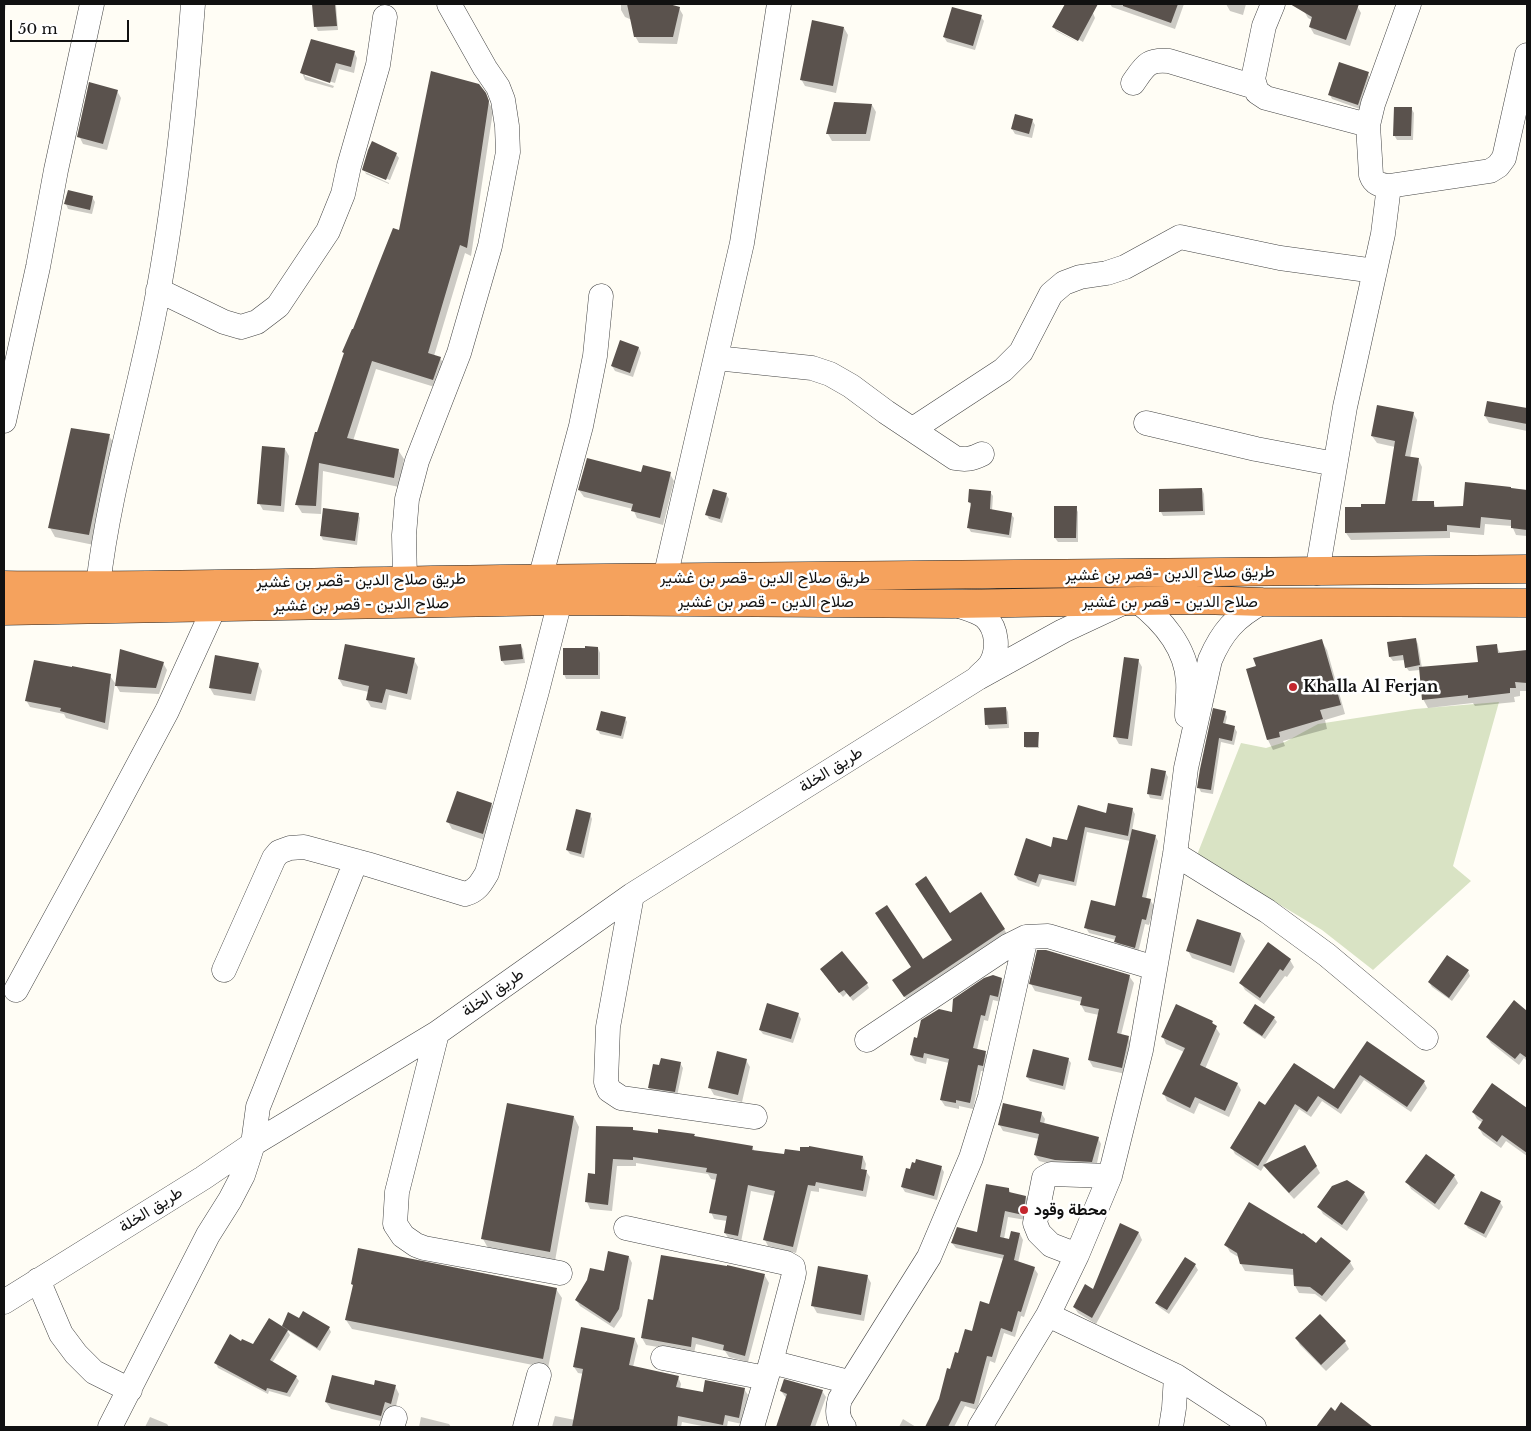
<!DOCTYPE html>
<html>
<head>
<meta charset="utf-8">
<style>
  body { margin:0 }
  #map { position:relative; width:1531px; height:1431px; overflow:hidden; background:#fffdf5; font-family:"Libre Baskerville",serif }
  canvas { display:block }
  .frame { position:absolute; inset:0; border:5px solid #111; pointer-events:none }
  .scale { position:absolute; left:10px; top:20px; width:119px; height:22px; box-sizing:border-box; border:2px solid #111; border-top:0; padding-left:6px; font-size:15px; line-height:18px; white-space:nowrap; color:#111; -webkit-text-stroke:4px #fff; paint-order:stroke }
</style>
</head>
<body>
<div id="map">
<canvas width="1531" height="1431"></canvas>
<div class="frame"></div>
<div class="scale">50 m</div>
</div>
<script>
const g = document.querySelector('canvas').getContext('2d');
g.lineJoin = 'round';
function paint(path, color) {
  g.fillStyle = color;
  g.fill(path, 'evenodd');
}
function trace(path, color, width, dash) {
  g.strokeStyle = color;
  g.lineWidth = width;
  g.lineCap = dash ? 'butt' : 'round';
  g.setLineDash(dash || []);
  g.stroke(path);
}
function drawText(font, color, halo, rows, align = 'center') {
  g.font = font + ' "Libre Baskerville",Vazirmatn,serif';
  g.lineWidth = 5;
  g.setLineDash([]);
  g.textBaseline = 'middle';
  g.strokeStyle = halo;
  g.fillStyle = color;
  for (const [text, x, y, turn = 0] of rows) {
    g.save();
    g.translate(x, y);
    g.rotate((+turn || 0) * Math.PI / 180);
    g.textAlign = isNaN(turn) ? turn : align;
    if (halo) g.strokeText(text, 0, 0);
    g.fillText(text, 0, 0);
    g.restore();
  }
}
paint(new Path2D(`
  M1499,702L1453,866L1471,881L1373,970L1322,930L1197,855L1241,743L1266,748L1285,742L1318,724L1415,709Z`), '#d9e3c4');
paint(new Path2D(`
  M4,4H6L4,19Z
  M313,4H336L338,30L318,31L316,27Z
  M621,4H664L679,8L683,15L677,44L639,43L635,36L632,20L625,17L621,10Z
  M1066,4H1076L1093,13L1095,18L1083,42L1056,27V30L1081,44L1056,31L1054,26Z
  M1110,4H1184L1175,29L1112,7Z
  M1226,4H1246L1243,15L1230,11Z
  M1306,4H1351L1357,6L1361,13L1350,46L1314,34L1310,27L1312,20L1308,18L1304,11Z
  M981,17L984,21L975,50L947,42L944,37Z
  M844,28L848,35L836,93L805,86L801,79Z
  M354,52L357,58L354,73L339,69L335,83L305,74V76L334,86L333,88L305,80L302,73Z
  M1368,74L1370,78L1360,109L1332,99L1330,95Z
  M117,91L121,98L107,150L83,144L79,136Z
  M485,94L493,111L471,256L465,253L434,356L440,358L445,366L438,388L376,369L353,441L398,450L404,459L399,487L323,471L321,514L302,513L297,505L317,434L345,355L343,352L400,232Z
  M872,105L876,112L870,141H832L828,134Z
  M1411,108L1414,113L1413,140H1397L1394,135Z
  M1032,120L1035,125L1032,138L1015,134L1012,129Z
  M396,154L399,158L390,180L365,170V172L364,170Z
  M365,172L389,183V184L366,174Z
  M92,197L95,202L92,214L68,209L66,204Z
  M621,342L639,348L641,353L633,377L615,371L612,366Z
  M1488,402L1527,410V431L1489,423L1485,416Z
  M1413,413L1417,420L1410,458L1418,459L1422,467L1417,502H1433L1436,508L1464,507L1466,484L1527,490V536L1516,535L1512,526L1485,524L1484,535L1450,532V538L1351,540L1346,533L1386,505L1395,447L1377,443L1372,436Z
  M109,436L115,445L94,545L55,537L50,528Z
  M285,449L289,456L284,512L263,510L259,503Z
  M642,473L670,474L674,481L663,525L637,518L633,509L584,497L579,490Z
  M1202,489L1204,494L1205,515L1163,516L1161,512Z
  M990,492L993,496L992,511L1011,514L1014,518L1011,538L971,532L968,527L972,507L969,502Z
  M726,494L729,499L722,523L709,519L707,515Z
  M1076,508L1078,512V542H1058L1055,538Z
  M358,514L360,518L357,545L323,540L321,536Z
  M1321,640L1327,650L1345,714L1325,720L1327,729L1283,741L1285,746L1273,750L1268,740L1248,670Z
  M1416,640L1418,644L1422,668L1479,663L1496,646L1501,654L1520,651L1527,652V691H1520V696L1514,697L1515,702L1475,706L1473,703L1428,708L1423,699L1420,670L1409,671L1406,667L1405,660L1393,661L1390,657L1388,643Z
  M520,645L523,649L525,663L505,665L502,661Z
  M598,648L600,653V679H566L564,674Z
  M414,660L418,667L411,700L389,695L386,710L371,707L367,700L369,692L343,686L339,679Z
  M1138,660L1142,667L1132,746L1119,744L1115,737Z
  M163,663L167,670L159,694L120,692L116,685Z
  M258,664L262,671L255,701L214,695L210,688Z
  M110,676L115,683L108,730L66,718L64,714L30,707L26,700Z
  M1006,708L1008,712L1009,728L989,729L987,725Z
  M1225,712L1227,717L1225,725L1234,727L1237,732L1234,745L1221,742L1213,794L1201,792L1199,788Z
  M625,718L627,722L623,739L600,734L598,730Z
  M1038,734L1039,748H1026L1025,746Z
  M1165,772L1168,777L1163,800L1150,798L1148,793Z
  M491,804L495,811L487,841L452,829L448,822Z
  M1078,806L1107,815L1132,809L1135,814L1132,831L1155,836L1158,841L1146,899L1150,900L1154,906L1149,925L1145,924L1138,953L1119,947L1116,940L1089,933L1086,928L1116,908L1130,841L1087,832L1076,886L1042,879L1039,887L1018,880L1015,875L1051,848L1068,841Z
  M590,814L592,819L584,858L570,854L567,850Z
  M950,914L1004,929L1008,936L909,1003L898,987L922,961L953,941Z
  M1241,934L1245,941L1234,973L1192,958L1188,951Z
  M1290,960L1294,967L1287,977L1285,976L1264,1004L1245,990L1241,983Z
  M1468,971L1470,976L1452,1001L1432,987L1429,982Z
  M824,974L867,984L869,988L853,1001L847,993L843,997Z
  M1129,976L1134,983L1121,1035L1128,1037L1132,1044L1126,1074L1093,1067L1089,1060L1099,1015L1085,1012L1081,1005L1082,1002L1035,991L1031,984Z
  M1001,979L1005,985L1001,1002L993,1000L988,1021L984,1020L977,1050L985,1052L989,1058L986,1072L981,1071L973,1109L959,1106V1109L945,1106L941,1100L949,1063L927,1058L926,1064L915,1061L911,1055L918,1039Z
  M1514,1002L1527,1012V1061L1524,1058L1519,1065L1491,1043L1487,1037Z
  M798,1014L801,1019L793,1043L763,1034L760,1030Z
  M1274,1018L1277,1022L1265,1039L1247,1027L1244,1023Z
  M1212,1022L1220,1034L1205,1069L1237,1083L1241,1090L1229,1117L1199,1103L1194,1114L1167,1101L1164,1094L1184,1052L1166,1044L1163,1037Z
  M1368,1043L1424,1082L1427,1088L1411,1112L1364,1080L1341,1114L1322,1101L1311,1117L1299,1109L1261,1171L1235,1154L1232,1148L1266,1107L1334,1091Z
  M1068,1059L1071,1063L1065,1090L1030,1081L1027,1077Z
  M746,1060L750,1067L742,1102L714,1095L710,1088Z
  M680,1063L683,1068L677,1096L652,1092L649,1088L660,1067Z
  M1473,1112L1527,1114V1156L1506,1141L1501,1148L1483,1135L1479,1128L1483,1123L1477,1119Z
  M1041,1113L1045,1119L1044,1124L1098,1138L1101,1144L1096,1168L1059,1166L1039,1161L1035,1155L1039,1139L1003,1131L999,1124Z
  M574,1117L579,1127L555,1261L488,1248L483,1239Z
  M632,1128L634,1131L659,1134L694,1135L695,1137L752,1147L755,1152L786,1155L863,1157L866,1164L865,1170L870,1177L866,1197L819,1188V1192L811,1191L796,1253L768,1246L765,1240L775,1196L751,1191L741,1242L729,1239L725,1233L727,1221L714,1219L711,1212L717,1180L711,1179L708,1174L636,1163V1166H617L612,1211L590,1209L587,1202L596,1175Z
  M1305,1146L1320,1173L1294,1199L1269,1172L1265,1165Z
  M1426,1155L1454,1176L1458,1183L1439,1210L1411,1189L1407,1182Z
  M941,1167L944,1172L937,1200L905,1192L902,1187Z
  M1009,1189L1011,1194L1026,1197L1029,1203L1026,1220L1008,1217L1004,1239L1009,1240L1020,1234L1023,1240L1018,1263L1034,1268L1038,1274L1024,1317L1021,1316L1015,1337L1004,1333L995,1363L990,1361L977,1410L965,1406L954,1427H927V1426L940,1400L958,1355L990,1305L1004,1259L956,1248L952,1243L978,1233Z
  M1364,1193L1368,1200L1347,1231L1323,1214L1319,1207Z
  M1500,1202L1503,1207L1486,1238L1468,1228L1465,1223Z
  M1121,1225L1139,1233L1142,1240L1096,1324L1078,1313L1074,1307L1094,1290Z
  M1226,1245H1317L1350,1262L1354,1269L1326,1302L1315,1294L1299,1293L1295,1286V1275L1245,1271L1241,1264L1240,1258L1230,1252Z
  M629,1257L632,1263L622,1316L614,1328L580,1306L576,1300L605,1272Z
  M1185,1258L1195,1265L1198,1270L1169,1314L1159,1307L1156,1303Z
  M728,1267L765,1276L769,1283L748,1362L729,1357L725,1351L696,1344L694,1353L646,1345L642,1338L654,1301Z
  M867,1276L871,1283L864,1321L817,1313L813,1306Z
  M354,1287L556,1289L562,1298L548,1368L352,1329L346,1320Z
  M300,1319L329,1328L331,1332L320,1351L287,1330L290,1335L272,1363L296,1377L299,1381L290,1397L269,1391L268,1394L218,1368L216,1363L242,1342L253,1346L286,1330L283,1326Z
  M1296,1338L1345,1342L1349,1349L1326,1371L1300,1345Z
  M635,1339L638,1346L633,1367L678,1377L681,1384L680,1389L704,1394L744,1389L748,1395L742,1424L728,1421L727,1427H707L682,1422L681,1427H552L555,1416L575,1420L584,1374L578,1373L574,1367Z
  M395,1386L399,1394L395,1410L385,1422L331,1409L326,1402L375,1387Z
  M781,1391H822L826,1397L815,1427H777L786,1398Z
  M1331,1409L1335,1412L1365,1423L1368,1427H1317Z
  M150,1417L167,1424L169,1427H145Z
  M421,1417L449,1424L451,1427H419Z
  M903,1419L916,1427H899Z`), '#0003');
paint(new Path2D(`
  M312,4H335L337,26L314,27Z
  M627,4H669L680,7L673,37H634Z
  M1065,4H1098L1078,41L1052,27Z
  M1123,4H1178L1171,23L1123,6Z
  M1290,4H1359L1346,40L1309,27L1312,17Z
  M952,7L982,15L973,46L943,37Z
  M812,20L844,27L833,86L800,80Z
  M311,39L355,51L351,67L336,63L330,83L300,73Z
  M1339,62L1369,72L1358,105L1328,95Z
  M431,71L479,84L486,93L489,101L467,248L460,245L428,353L441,357L433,380L372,361L347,438L399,449L394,478L319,463L316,506L295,505L315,432H317L344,353L342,352L352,329H353L393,228L399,230Z
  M89,82L118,90L103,144L77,137Z
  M834,102L872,104L866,134H826Z
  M1394,107H1412L1411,136H1393Z
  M1015,114L1033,119L1029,134L1011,129Z
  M372,141L397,153L386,180L362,170L368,150Z
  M68,190L93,196L90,210L64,204Z
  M620,340L639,347L630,373L611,366Z
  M1487,401L1527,408V424L1484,416Z
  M1377,405L1414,412L1405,456L1419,458L1412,501H1434V507L1463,506L1465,482L1511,487V488L1527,490V530L1511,528V520L1481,517L1480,528L1447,525V531L1345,533V507H1361V504H1385L1395,441L1371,436Z
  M71,428L110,434L89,535L48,528Z
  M262,446L285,448L281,506L257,504Z
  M587,458L641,472L643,465L671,472L660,518L631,511L633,504L578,490Z
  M1202,488L1203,511L1159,512V489Z
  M713,489L727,493L720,519L705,515Z
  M969,489L991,491L990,509L1012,513L1009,535L967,528L971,503L968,502Z
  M1054,506H1077L1076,538H1054Z
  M323,508L359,513L355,541L320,536Z
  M1416,638L1420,665L1405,668L1403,655L1389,657L1387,642Z
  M1322,639L1341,705L1320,710L1323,719L1279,732L1280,737L1267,740L1246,669L1256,666L1253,658Z
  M345,644L415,658L407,694L386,689L382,703L366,700L369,686L338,679Z
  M521,644L523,659L501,661L499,646Z
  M1497,644L1498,653L1527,650V683L1515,682L1516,688H1510V693L1468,698V695L1422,700L1419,667L1478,662L1476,646Z
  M585,646L598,647V675H563V648H585Z
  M120,649L164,662L156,688L115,686Z
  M215,655L259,663L251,694L209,688Z
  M1124,657L1139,659L1128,739L1113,737Z
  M34,660L72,667V666L111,674L105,723L60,711L61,708L25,701Z
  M1006,707L1007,724L985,725L984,708Z
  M1213,708L1226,711L1223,723L1235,726L1232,741L1219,738L1211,790L1197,788L1200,769Z
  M601,711L626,717L621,736L596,730Z
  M1024,732H1039L1038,747H1024Z
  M1151,768L1166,771L1161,796L1147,794Z
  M457,791L492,803L483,834L446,822Z
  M1108,803L1133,808L1128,836L1085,827L1074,882L1039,874L1036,883L1014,875L1026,838L1051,847L1053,837L1067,840L1078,805L1106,813Z
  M576,809L591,813L581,854L566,850Z
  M1132,829L1156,835L1142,897L1151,899L1146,920L1142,919L1135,948L1114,942L1116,936L1084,928L1091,900L1115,906Z
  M926,876L950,913L981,892L1005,929L904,997L892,980L911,967L875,913L887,905L923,959L952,940L915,884Z
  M1197,919L1241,933L1231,966L1186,951Z
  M1268,942L1291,959L1283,971L1280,969L1260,998L1239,983Z
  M1037,950H1046L1130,975L1117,1033L1129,1036L1122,1068L1088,1060L1099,1009L1080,1005L1082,997L1029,984Z
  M842,951L868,983L850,997L844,990L839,993L820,969Z
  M1447,955L1469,970L1449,998L1428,982Z
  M993,975L1002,978L998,997L990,995L985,1016L981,1015L973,1048L986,1051L983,1066L978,1065L970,1103L956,1100V1103L940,1100L949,1059L924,1053L923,1058L910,1055L914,1037L917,1038L921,1020L939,1009L952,1012L953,999L984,978Z
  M1514,1000L1527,1011V1058L1520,1053L1515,1059L1486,1037Z
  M767,1003L799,1013L791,1039L759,1030Z
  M1176,1004L1213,1021L1212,1023L1217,1026L1200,1065L1238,1083L1225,1111L1195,1097L1190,1108L1162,1094L1185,1048L1161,1037Z
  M1255,1004L1275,1017L1262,1036L1243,1023Z
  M1367,1041L1425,1081L1407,1107L1360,1075L1338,1109L1318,1096L1307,1112L1295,1104L1258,1166L1230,1148L1259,1101L1265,1105L1294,1063L1334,1089Z
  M1033,1049L1069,1058L1063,1086L1026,1077Z
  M717,1051L747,1059L738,1095L708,1088Z
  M661,1058L681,1062L675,1092L648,1088L653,1064L659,1065Z
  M1492,1083L1527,1108V1153L1502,1135L1497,1142L1478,1128L1483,1120L1472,1112Z
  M507,1103L574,1116L550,1252L481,1239Z
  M1003,1103L1042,1112L1040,1122L1099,1137L1092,1162L1055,1160L1034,1155L1039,1134L998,1125Z
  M596,1126L633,1127V1130L658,1133V1129L695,1134L694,1136L753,1146L752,1150L784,1154L785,1149L800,1151V1147H809V1146L863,1156L861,1169L867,1170L863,1191L816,1182L815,1186L808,1185L793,1247L763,1240L775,1191L748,1185L738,1236L724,1233L727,1216L709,1213L717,1174L706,1172L707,1168L633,1157V1160L613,1159L608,1205L585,1202L588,1173L595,1174Z
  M1305,1145L1317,1166L1289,1193L1263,1165Z
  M1426,1154L1455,1175L1435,1204L1405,1182Z
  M916,1159L942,1166L934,1196L901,1187L906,1168L910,1169L912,1162L915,1163Z
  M1347,1180L1365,1192L1342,1225L1317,1207L1332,1186Z
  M986,1184L1009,1188V1192L1026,1196L1023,1215L1005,1211L1000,1237L1009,1239L1011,1231L1020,1233L1014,1260L1035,1267L1021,1312L1018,1311L1012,1332L1001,1328L992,1357L987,1356L974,1404L961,1401L948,1427H925L939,1399L947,1368L950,1369L955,1352L958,1353L965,1329L972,1331L980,1301L989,1304L1004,1255L951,1243L957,1227L977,1232Z
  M1481,1191L1501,1201L1484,1234L1464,1224Z
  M1249,1202L1302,1234L1303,1233L1316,1243L1321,1237L1351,1261L1322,1296L1310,1287L1294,1286L1293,1269L1240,1264L1237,1253L1224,1245Z
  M1120,1223L1139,1232L1092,1318L1073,1307L1085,1284L1093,1289Z
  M358,1248L557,1288L543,1359L345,1320L353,1285L351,1284Z
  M608,1251L629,1256L619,1309L610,1323L575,1300L587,1280L590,1268L604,1271Z
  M661,1255L727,1266V1265L765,1274L745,1356L723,1350L724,1345L692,1337L691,1347L641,1338L648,1299L653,1300Z
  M1185,1257L1196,1264L1167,1310L1155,1303Z
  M818,1266L868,1275L861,1315L811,1306Z
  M303,1311L330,1327L317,1348L282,1326L288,1312L299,1318Z
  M1320,1314L1346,1341L1321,1365L1295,1338Z
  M269,1318L288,1330L270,1360L297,1376L287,1393L267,1388L266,1391L214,1363L230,1334L241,1341L242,1339L253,1344Z
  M581,1327L635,1338L629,1365L679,1376L676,1387L703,1392L705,1380L745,1388L739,1418L725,1415L723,1425L678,1416L677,1427H572L583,1369L573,1367Z
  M332,1375L374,1385L375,1380L396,1385L391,1404L385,1402L381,1416L325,1402Z
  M784,1379L823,1390L810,1427H776L787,1394L780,1391Z
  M1341,1402L1373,1427H1316L1331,1407L1335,1411Z`), '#5a524d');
const minor = new Path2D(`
  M1273,4L1264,26L1253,79L1257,92L1266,98L1368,125
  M1133,83C1145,66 1147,59 1169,61L1255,87
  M1389,186L1490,171L1498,166L1504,158L1527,55
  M158,290L224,322L241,327L257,322L278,306L328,231L343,194L349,166L378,65L385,17
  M716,358L812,368L830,374L851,386L886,412L955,458C966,460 972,459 982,454
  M4,421L38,267L56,170L92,4
  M1146,423L1256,449L1335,464
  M913,429L1003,370L1021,352L1051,294L1064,283L1080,277L1107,273L1125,267L1180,237L1280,258L1375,271
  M1317,573L1345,407L1383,234L1389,186C1380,185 1374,184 1371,175L1368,125L1373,104L1409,4
  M665,578L742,243L779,4
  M540,579L581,426L595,356L601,296
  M405,580L404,535L407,499L417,461L459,353L490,246L508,152L507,126L503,100L498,87L485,68L449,4
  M98,586C108,496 135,408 153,319C174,215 185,109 193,4
  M1136,600C1161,619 1186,647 1188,681C1189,692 1187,704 1187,716
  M956,605C965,608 977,611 985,617C998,629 999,651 990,665C987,669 982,673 979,676
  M1175,854L1267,911L1327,955L1426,1038
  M632,895L608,1027L606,1082L609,1090L621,1098L755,1117
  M224,970L274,858L279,852L290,848L304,847L367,864L465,894C477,891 481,883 487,873L537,691L560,601
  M16,990L112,814L167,711L214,608
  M437,1033L397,1192L395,1224L403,1236L416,1245L424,1248L560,1273
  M867,1040L1008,946L1026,937L1048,936L1155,968
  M626,1228L786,1263L793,1267L794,1273L793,1278L771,1362L752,1427
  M1077,1255L1051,1245L1039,1233L1035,1223L1044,1178L1051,1174L1110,1176
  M38,1280L61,1334L76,1354L94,1372L130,1390
  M4,1302L203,1178L253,1144L437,1033L632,895L978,678L1063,631L1123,603
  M1048,1315L1176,1376L1254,1427
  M663,1358L766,1378
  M771,1362L849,1382
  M110,1427L208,1235L230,1200L243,1175L253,1144L258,1107L356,861
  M392,1427L395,1418
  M525,1427L539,1375
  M844,1427C837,1419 837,1409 840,1399L929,1257L971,1158L990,1097L1026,937
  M980,1427L1048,1315L1077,1255L1110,1176L1141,1050L1175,854L1186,768L1210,660C1222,632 1235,617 1263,602
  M1171,1427L1174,1408L1176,1376`);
const highway = new Path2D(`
  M4,585C170,587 335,581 501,579C843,577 1185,575 1527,569
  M4,611L560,601L952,604L1200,600L1263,602L1527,603`);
trace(minor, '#444', 25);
trace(highway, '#222', 29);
trace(minor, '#fff', 24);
trace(highway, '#f5a25d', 28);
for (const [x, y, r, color] of [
  [1293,687,5,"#c4262e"],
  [1024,1210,5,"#c4262e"]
]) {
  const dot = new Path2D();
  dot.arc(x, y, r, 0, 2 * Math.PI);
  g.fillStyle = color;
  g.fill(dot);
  trace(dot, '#fff', 2);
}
drawText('16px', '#111', '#fff', [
  ["طريق صلاح الدين -قصر بن غشير",1170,574,-1],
  ["طريق صلاح الدين -قصر بن غشير",765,578],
  ["طريق صلاح الدين -قصر بن غشير",361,581,-1],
  ["صلاح الدين - قصر بن غشير",766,602],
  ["صلاح الدين - قصر بن غشير",1170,602],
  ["صلاح الدين - قصر بن غشير",361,605,-1],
  ["طريق الخلة",831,770,-32],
  ["طريق الخلة",493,993,-35],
  ["طريق الخلة",151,1210,-32]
]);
drawText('bold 16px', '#111', '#fff', [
  ["Khalla Al Ferjan",1303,687],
  ["محطة وقود",1034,1210]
], 'left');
</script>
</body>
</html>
